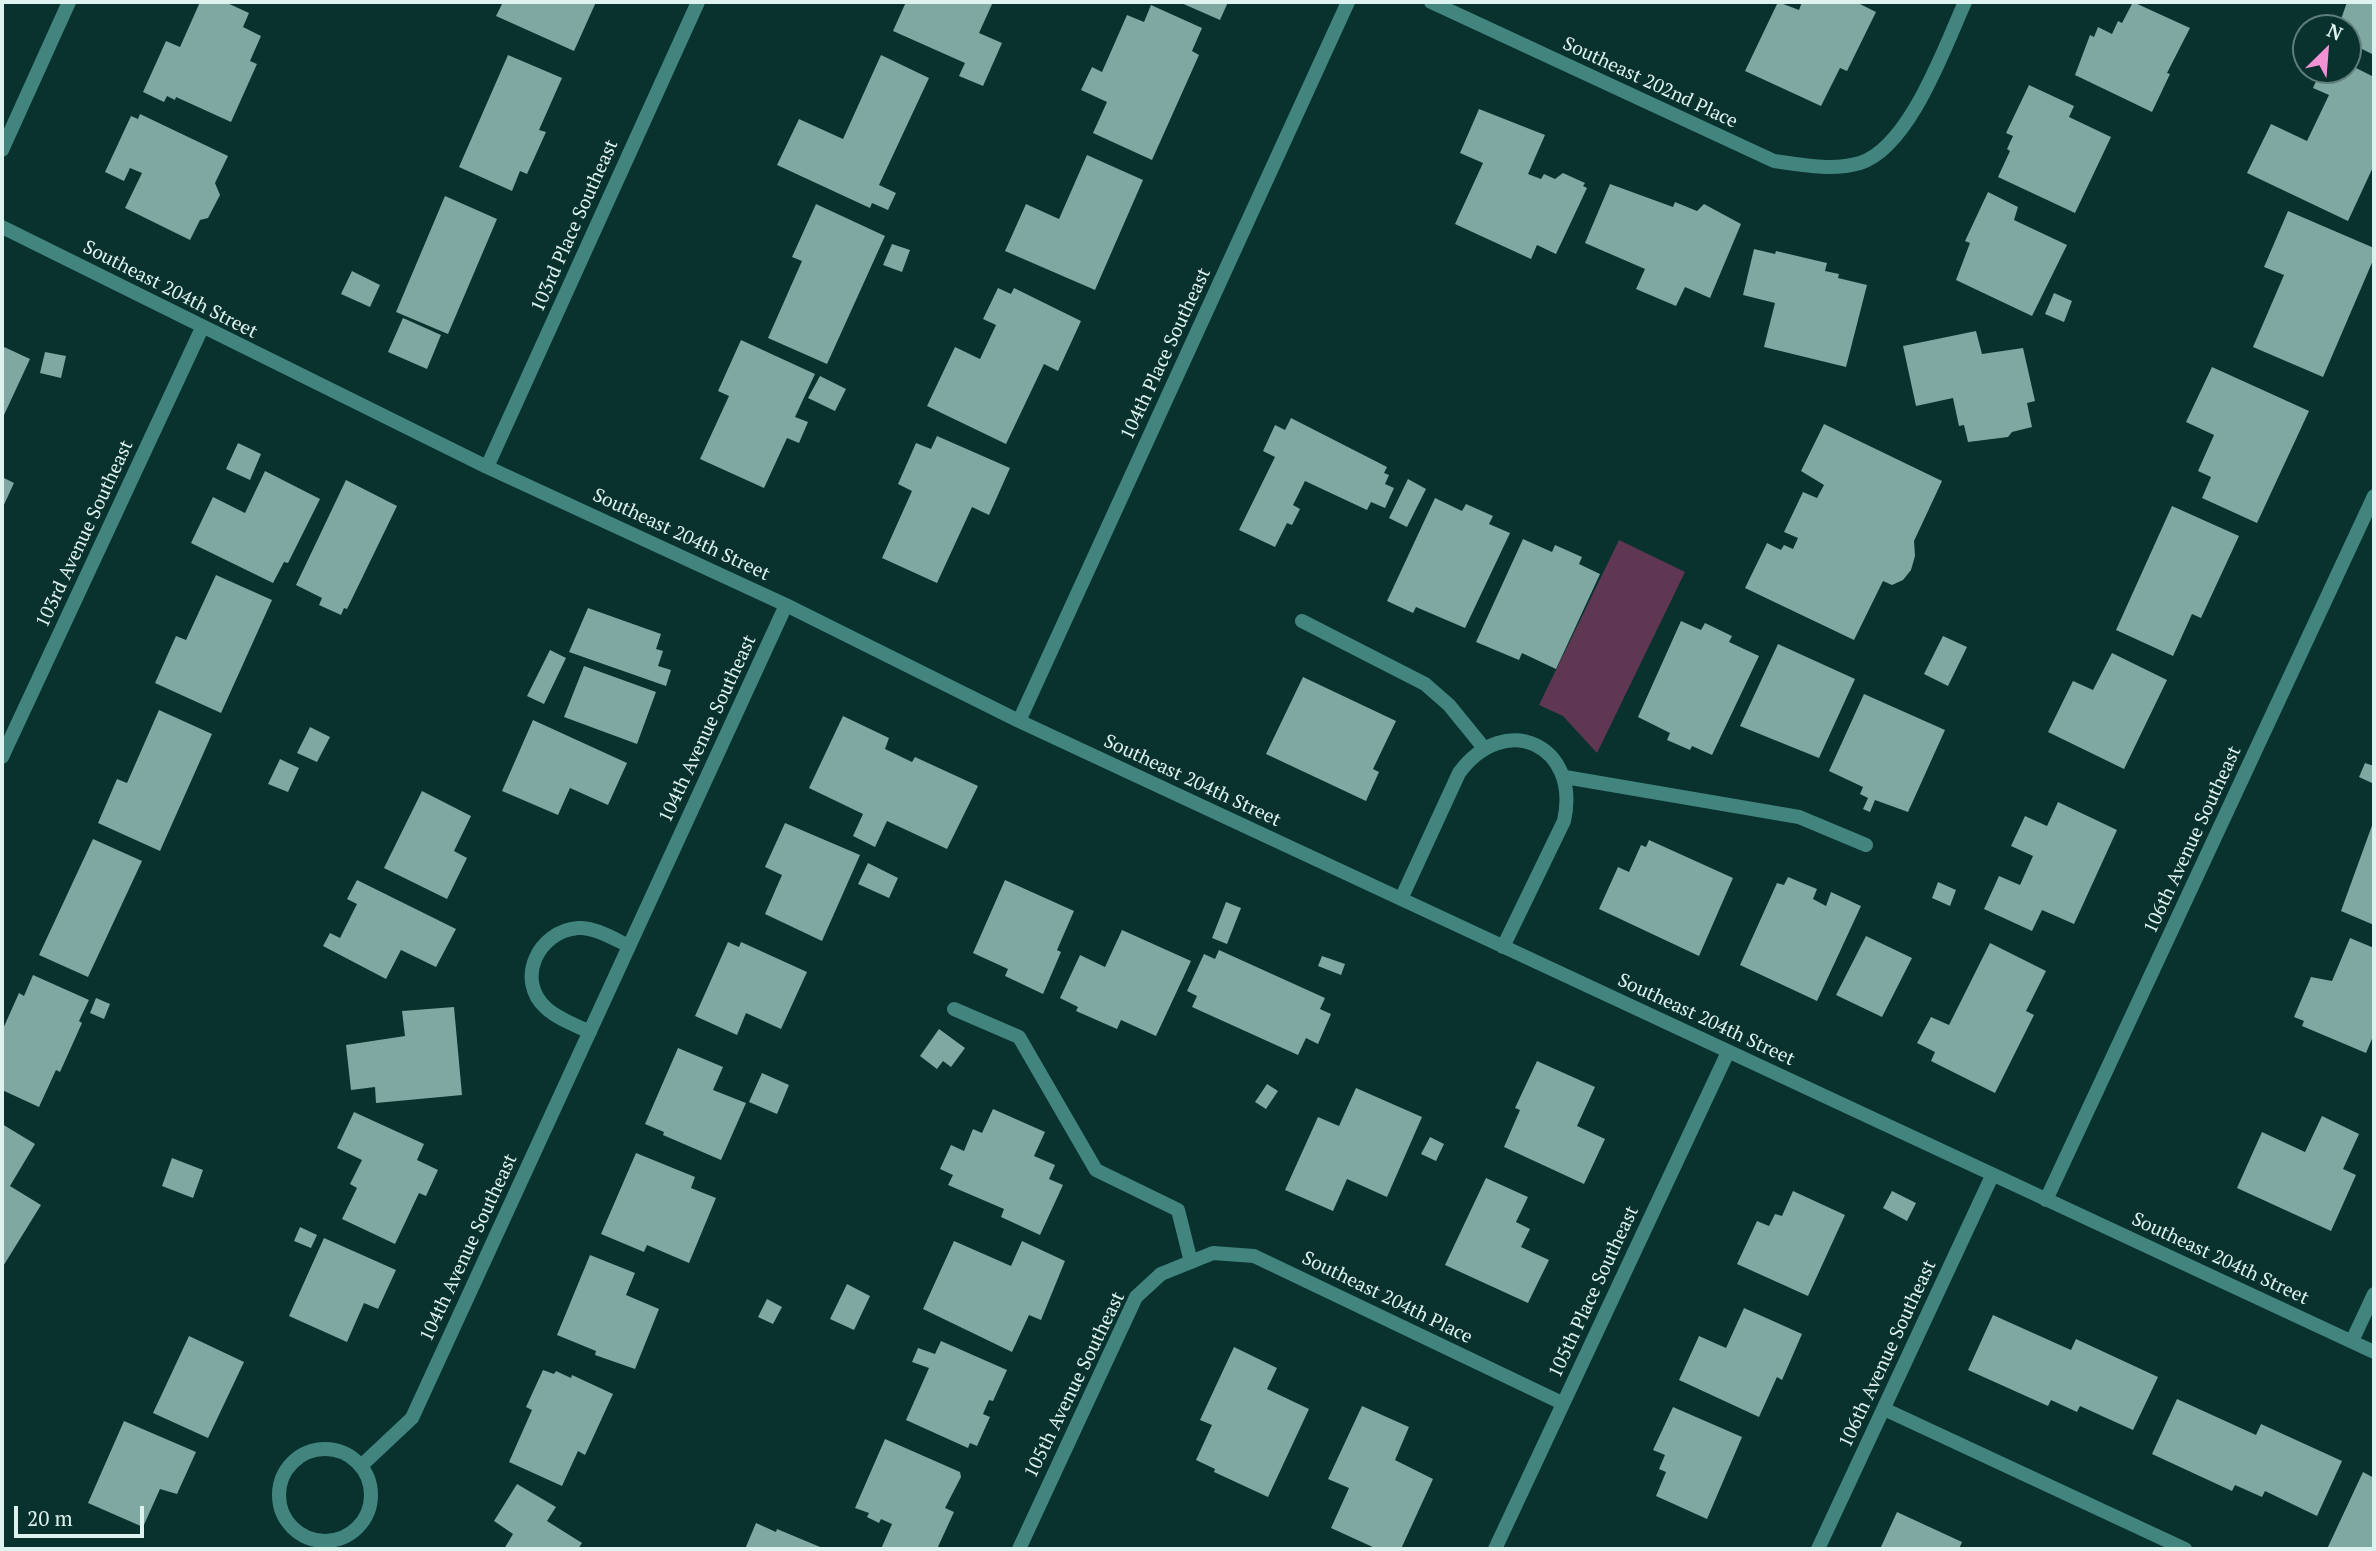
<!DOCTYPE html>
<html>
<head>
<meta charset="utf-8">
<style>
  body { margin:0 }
  #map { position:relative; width:2376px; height:1551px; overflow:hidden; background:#09312e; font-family:"PT Serif",serif }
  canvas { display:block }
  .frame { position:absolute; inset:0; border:4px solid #def2ef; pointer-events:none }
  .north { position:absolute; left:2292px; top:14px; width:70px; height:70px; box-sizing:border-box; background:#09312e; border:2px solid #5e7e7b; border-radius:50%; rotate:25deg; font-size:19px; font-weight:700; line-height:28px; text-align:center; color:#def2ef }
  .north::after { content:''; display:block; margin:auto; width:24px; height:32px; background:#f391d5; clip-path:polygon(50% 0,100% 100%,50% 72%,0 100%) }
  .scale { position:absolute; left:14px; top:1506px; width:130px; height:32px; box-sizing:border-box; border:4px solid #def2ef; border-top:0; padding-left:9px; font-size:21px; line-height:24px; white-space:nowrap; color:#def2ef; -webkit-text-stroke:5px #09312e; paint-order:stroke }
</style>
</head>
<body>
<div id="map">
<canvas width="2376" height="1551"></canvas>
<div class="frame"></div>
<div class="north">N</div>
<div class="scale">20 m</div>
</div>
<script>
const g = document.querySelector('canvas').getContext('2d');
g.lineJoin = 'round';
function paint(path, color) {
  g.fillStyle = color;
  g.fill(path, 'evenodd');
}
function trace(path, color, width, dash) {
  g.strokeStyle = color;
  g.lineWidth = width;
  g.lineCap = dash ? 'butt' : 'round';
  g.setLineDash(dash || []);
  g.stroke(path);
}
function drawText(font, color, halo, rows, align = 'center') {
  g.font = font + ' "PT Serif",serif';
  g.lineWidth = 7;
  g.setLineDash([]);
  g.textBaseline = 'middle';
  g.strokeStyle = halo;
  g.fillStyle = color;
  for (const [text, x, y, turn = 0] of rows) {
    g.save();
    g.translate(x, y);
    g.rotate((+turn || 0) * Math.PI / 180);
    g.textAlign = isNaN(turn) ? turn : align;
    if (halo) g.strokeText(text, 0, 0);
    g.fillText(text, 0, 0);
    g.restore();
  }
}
paint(new Path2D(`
  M1619,540L1685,572L1597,753L1563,716L1539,705Z`), '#5f3753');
paint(new Path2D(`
  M200,2H225L249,13L243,27L261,36L250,61L257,64L231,122L176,97L175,100L167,96L164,102L143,92L166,41L180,47Z
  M503,2H596L574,51L496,16Z
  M906,2H993L979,33L1002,43L983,86L959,76L965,63L893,31Z
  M1179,2H1228L1220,20Z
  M1778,2L1799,10L1802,2H1856L1876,12L1847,71L1840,68L1821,106L1745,71Z
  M2133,2L2190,28L2167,73L2170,74L2152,112L2075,75L2090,35L2094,37L2098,27L2112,34L2118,21L2122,23Z
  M2347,2H2374V55L2348,42V28H2338Z
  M1151,5L1202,28L1192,51L1199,55L1152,160L1093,133L1107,102L1081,90L1092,67L1102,72L1127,15L1144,22Z
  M508,55L562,78L539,130L546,132L527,174L520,171L512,191L459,167Z
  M881,55L929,78L879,185L896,193L888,210L872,203L870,208L777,165L799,119L843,139Z
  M2348,64L2374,77V165L2348,221L2247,173L2271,124L2307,141L2329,95L2313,88L2321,70H2348Z
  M2029,85L2074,106L2069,117L2111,137L2075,213L1998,177L2010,151L2007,149L2013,136L2006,133Z
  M1479,109L1545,135L1528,174L1541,179L1544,174L1555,179L1563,173L1585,183L1583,186L1587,188L1556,254L1537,245L1531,259L1455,224L1483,163L1460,153Z
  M140,114L228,156L215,183L220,195L208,218L200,220L190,240L125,208L142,173L130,168L124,181L105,172L131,116L138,119Z
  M1087,155L1143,180L1095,290L1005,251L1026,204L1059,219Z
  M1610,184L1673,207L1675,202L1697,211L1704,204L1741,224L1710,298L1685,287L1676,306L1636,289L1645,269L1585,243Z
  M1988,192L2018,207L2014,220L2067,245L2032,316L1956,280L1970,243L1965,241Z
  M445,196L497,219L448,334L396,312Z
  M816,204L885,236L827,364L768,338L802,261L792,257Z
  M2288,211L2374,248V258L2323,377L2253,347L2284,275L2264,267Z
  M892,244L910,250L902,272L883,265Z
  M1754,249L1775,254L1776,251L1827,263L1825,271L1839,274L1838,278L1867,285L1846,367L1764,347L1775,303L1743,295Z
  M352,271L380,285L370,307L341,294Z
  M998,288L1011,294L1014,288L1081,321L1058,371L1044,364L1006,444L927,406L955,347L980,359L996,325L983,319Z
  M2054,293L2072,301L2064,322L2045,314Z
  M403,318L441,335L427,369L388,352Z
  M1976,331L1982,354L2023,348L2035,401L2027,403L2032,427L2012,432L2008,437L1968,442L1964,425L1959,426L1953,398L1916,406L1903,346Z
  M741,340L815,374L795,417L808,422L799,443L787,438L764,488L700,459L729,396L718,391Z
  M2,346L30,359L4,415L2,414Z
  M45,352L66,356L61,378L40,373Z
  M2212,367L2309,411L2257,523L2202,498L2211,477L2198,471L2214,435L2186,422Z
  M820,376L846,389L835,411L808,398Z
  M1291,418L1387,467L1384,473L1389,475L1385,484L1394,488L1385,508L1371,502L1367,510L1305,481L1293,505L1300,509L1292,525L1287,523L1275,547L1239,530L1275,457L1263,451L1275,425L1285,430Z
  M1824,424L1942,481L1914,541L1915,556L1911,570L1903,580L1892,585L1883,581L1854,640L1745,588L1767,543L1781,550L1784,545L1793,549L1798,538L1784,532L1803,492L1817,498L1824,485L1801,471Z
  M937,436L1010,468L989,515L972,507L937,583L882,558L912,491L898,484L916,443L931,449Z
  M238,443L261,454L250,480L226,469Z
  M265,471L320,499L288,563L284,562L273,583L191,543L213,497L245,513Z
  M2,477L14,483L2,509Z
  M1408,479L1426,489L1407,527L1389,518Z
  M346,480L397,506L347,609L344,608L341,615L319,605L322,598L296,585Z
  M1435,498L1462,511L1466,504L1493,516L1489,524L1510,533L1465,628L1416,607L1413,613L1387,601Z
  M2172,506L2239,536L2201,618L2192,614L2173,656L2116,630Z
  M1523,539L1552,552L1555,545L1582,557L1579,564L1600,574L1556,669L1522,653L1519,660L1476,642Z
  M216,575L272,600L221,713L155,683L176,636L186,640Z
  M588,608L661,634L656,649L663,651L658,666L671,670L666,686L569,652Z
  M1681,621L1701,630L1705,623L1732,636L1729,642L1759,656L1712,755L1692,746L1690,750L1667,740L1670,733L1638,717Z
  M1943,636L1967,647L1948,686L1924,674Z
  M1778,644L1855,679L1819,758L1740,726Z
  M550,650L566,658L544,704L527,696Z
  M2112,653L2167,680L2124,769L2048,732L2073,681L2093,690Z
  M584,666L656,692L637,744L564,717Z
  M1303,677L1396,721L1373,769L1379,772L1366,801L1266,754Z
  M1864,694L1945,730L1908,812L1875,800L1870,812L1863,809L1868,798L1860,794L1863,787L1829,771Z
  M159,710L212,734L160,851L98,823L117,779L127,783Z
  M843,716L889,738L885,749L912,762L915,757L978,786L947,849L887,821L875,847L853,836L863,814L809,788Z
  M533,720L627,763L608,805L570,788L558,815L502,791Z
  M310,727L330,737L317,762L297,753Z
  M280,759L299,768L288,792L268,784Z
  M2365,763L2374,766V784L2359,777Z
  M422,791L471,816L454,851L467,858L447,899L384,868Z
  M2058,802L2117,830L2074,924L2042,910L2032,931L1984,909L1999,876L2020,885L2033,856L2011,846L2025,816L2047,826Z
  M2374,820V925L2341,911Z
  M785,823L860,855L822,941L765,914L782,875L765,867Z
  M93,839L142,861L88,977L39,955Z
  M1649,840L1733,878L1699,956L1599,909L1618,867L1629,872L1641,845L1646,847Z
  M868,863L898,878L889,898L858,884Z
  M1788,877L1817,889L1813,899L1826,906L1831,892L1861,906L1817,1001L1740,965L1777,883L1784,885Z
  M357,880L456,929L436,967L401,950L386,979L323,946L330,933L340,938L357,904L347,899Z
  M1005,880L1074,911L1057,950L1061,952L1043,994L1005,976L1008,969L973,953Z
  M1938,882L1956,890L1950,906L1932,898Z
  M1226,902L1241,908L1227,944L1212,938Z
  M1122,930L1191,961L1156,1036L1121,1020L1117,1029L1076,1011L1078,1007L1060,998L1080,955L1105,967Z
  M1866,936L1912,958L1882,1017L1836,995Z
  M2350,938L2374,948V1034L2366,1053L2302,1026L2304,1021L2294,1017L2311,977L2332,981Z
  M728,942L739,947L741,942L807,972L781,1029L746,1013L737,1035L695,1016Z
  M1990,943L2046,971L2026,1011L2034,1015L1995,1093L1931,1061L1935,1052L1917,1043L1931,1017L1949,1025Z
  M1219,950L1325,998L1320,1009L1331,1014L1318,1044L1306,1038L1298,1055L1192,1007L1197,996L1187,991L1204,954L1215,959Z
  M1322,956L1345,964L1341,975L1318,966Z
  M33,975L89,1000L79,1021L82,1023L60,1072L56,1070L39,1107L2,1090V1031L19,993L24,996Z
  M96,998L110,1004L104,1019L90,1013Z
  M454,1007L462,1095L376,1103L375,1087L351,1090L346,1045L405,1036L402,1011Z
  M939,1029L965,1048L951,1067L943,1061L937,1069L920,1056Z
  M678,1048L723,1067L713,1090L746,1103L721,1160L663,1135L664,1132L645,1124Z
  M1537,1061L1595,1087L1577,1126L1605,1139L1584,1184L1504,1147L1520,1110L1515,1108Z
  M762,1073L789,1085L777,1114L749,1102Z
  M1267,1084L1278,1091L1266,1109L1255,1102Z
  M1356,1088L1422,1117L1387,1197L1347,1179L1333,1211L1285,1190L1318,1117L1339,1126Z
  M993,1109L1045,1132L1034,1156L1055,1165L1049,1179L1063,1185L1040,1235L1001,1217L1004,1209L948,1185L953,1175L940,1169L951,1145L964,1151L973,1129L982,1133Z
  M354,1112L424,1144L417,1160L438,1170L426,1196L419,1193L395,1244L342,1219L357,1188L350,1184L362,1160L337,1148Z
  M2322,1116L2359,1134L2343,1169L2356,1175L2331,1231L2237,1188L2262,1132L2305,1152Z
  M2,1124L35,1144L10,1186L41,1205L2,1268Z
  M1430,1137L1444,1144L1436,1161L1421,1154Z
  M636,1153L695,1177L691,1188L716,1198L689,1263L647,1245L644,1252L601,1234Z
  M172,1158L203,1170L193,1198L162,1186Z
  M1486,1178L1528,1197L1516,1222L1530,1229L1521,1247L1549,1260L1528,1303L1445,1265Z
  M1793,1191L1845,1215L1808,1296L1737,1264L1757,1221L1769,1226L1775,1214L1782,1216Z
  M1892,1191L1916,1203L1907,1221L1883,1208Z
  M300,1227L317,1235L311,1248L294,1241Z
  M324,1238L396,1270L378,1309L364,1303L347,1342L289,1316Z
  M954,1241L1011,1266L1022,1241L1065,1261L1041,1320L1029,1315L1012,1352L923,1309Z
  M590,1255L635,1273L626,1295L659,1309L635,1369L595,1355L596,1351L557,1335Z
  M847,1284L870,1296L854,1330L830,1319Z
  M767,1299L782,1307L773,1324L758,1317Z
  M1744,1308L1802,1334L1782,1380L1777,1377L1759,1417L1679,1380L1699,1336L1726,1348Z
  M1993,1315L2071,1350L2076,1339L2158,1377L2133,1430L2080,1406L2077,1412L2051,1400L2048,1406L1968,1370Z
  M189,1336L244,1362L208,1438L153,1413Z
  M941,1341L1007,1370L993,1401L989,1400L983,1414L990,1417L977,1446L970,1443L968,1448L906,1420L929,1368L912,1362L918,1348L935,1354Z
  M1234,1347L1277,1368L1267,1389L1309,1409L1268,1497L1214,1472L1215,1469L1196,1460L1212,1425L1200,1420Z
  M543,1370L554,1374L556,1371L571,1378L572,1375L613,1394L585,1455L578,1451L562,1486L509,1462L532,1410L526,1407Z
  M2177,1399L2256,1435L2261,1424L2342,1461L2317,1516L2265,1491L2262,1497L2235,1485L2232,1491L2152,1454Z
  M1362,1406L1409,1427L1395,1460L1433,1479L1401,1549H1377L1331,1528L1349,1488L1328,1479Z
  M1673,1407L1742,1437L1707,1519L1656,1496L1666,1472L1659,1469L1665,1455L1653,1450Z
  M124,1421L196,1452L177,1494L160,1489L143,1527L88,1503Z
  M885,1439L960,1472L961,1477L945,1508L954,1512L937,1549H881L892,1524L881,1519L879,1523L867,1517L869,1513L855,1508Z
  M2363,1472L2374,1478V1549H2327Z
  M517,1484L556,1507L547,1521L582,1543L578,1549H504L513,1534L494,1521Z
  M1897,1512L1962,1542L1959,1549H1880Z
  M756,1523L776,1532L777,1529L825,1549H745Z`), '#7fa8a2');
trace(new Path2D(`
  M1302,621L1425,684L1449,705L1484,748
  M1565,777L1799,817L1866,845
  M954,1009L1019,1037L1096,1170L1178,1210L1191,1262
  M1884,1409L2185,1549`), '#41857e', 14);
trace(new Path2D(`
  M1431,2L1774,161C1802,165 1833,171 1860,163C1910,147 1945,46 1965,2
  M2,150L69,2
  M2,227L487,467L786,605L1019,721L2374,1352
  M487,467L698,2
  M1019,721L1348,2
  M2,757L202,328
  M1401,899L1459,773C1505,710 1581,745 1564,821L1503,947
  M590,1032C575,1025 558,1019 546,1008C515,980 538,931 578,928C595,927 614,939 629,946
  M2046,1200L2374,496
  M2352,1341L2374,1294
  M279 1495a46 46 0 1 1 92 0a46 46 0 1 1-92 0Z
  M362,1465L412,1418L786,605
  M1019,1549L1136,1297L1161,1274L1213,1253L1254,1256L1562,1403
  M1495,1549L1728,1052
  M1818,1549L1992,1176`), '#41857e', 14);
drawText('19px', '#def2ef', '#09312e', [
  ["Southeast 202nd Place",1650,83,25],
  ["103rd Place Southeast",575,226,-66],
  ["Southeast 204th Street",170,290,27],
  ["104th Place Southeast",1166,354,-65],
  ["103rd Avenue Southeast",85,534,-65],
  ["Southeast 204th Street",681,535,25],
  ["104th Avenue Southeast",708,729,-65],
  ["Southeast 204th Street",1192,781,25],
  ["106th Avenue Southeast",2193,840,-65],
  ["Southeast 204th Street",1706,1020,25],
  ["104th Avenue Southeast",469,1248,-65],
  ["Southeast 204th Street",2220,1259,25],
  ["105th Place Southeast",1594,1292,-65],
  ["Southeast 204th Place",1387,1298,26],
  ["106th Avenue Southeast",1888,1354,-65],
  ["105th Avenue Southeast",1075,1385,-64]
]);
</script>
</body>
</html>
